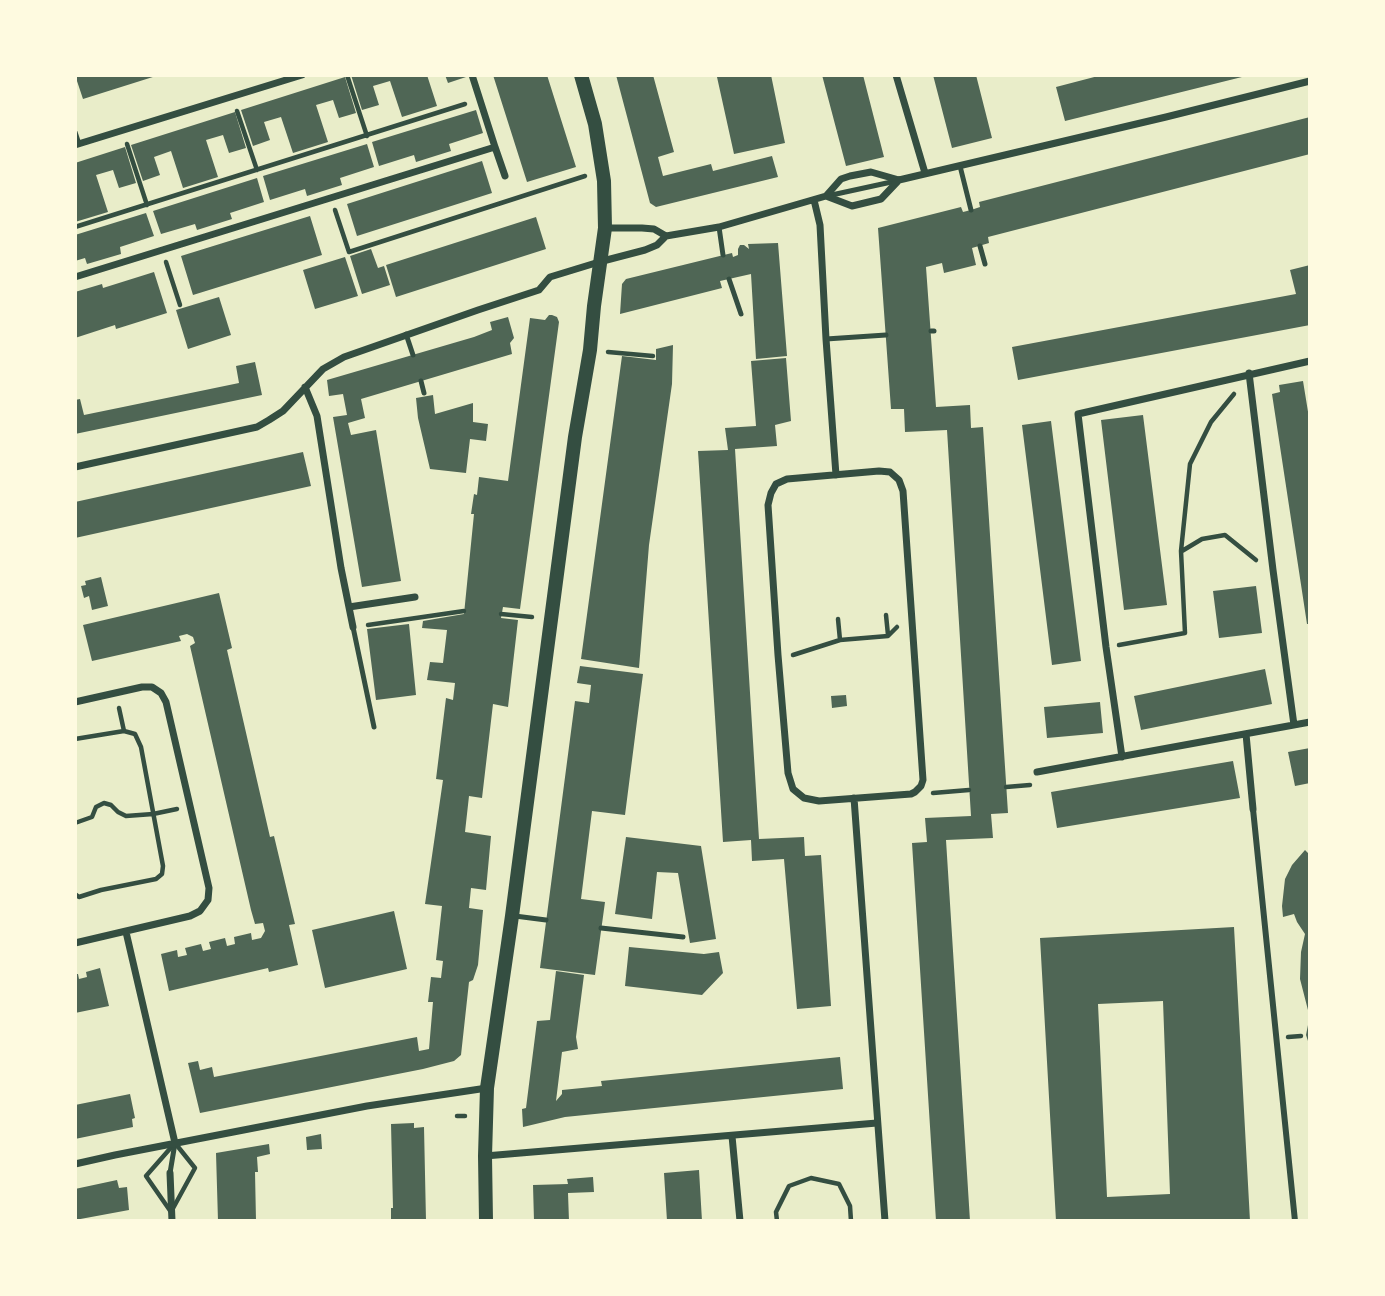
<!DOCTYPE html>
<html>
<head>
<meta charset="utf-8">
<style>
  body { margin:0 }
  #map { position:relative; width:1385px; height:1296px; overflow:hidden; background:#e9edc9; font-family:"Times New Roman",serif }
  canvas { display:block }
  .frame { position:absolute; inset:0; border:77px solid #fefae0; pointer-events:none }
</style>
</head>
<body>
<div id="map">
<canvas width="1385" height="1296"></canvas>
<div class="frame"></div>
</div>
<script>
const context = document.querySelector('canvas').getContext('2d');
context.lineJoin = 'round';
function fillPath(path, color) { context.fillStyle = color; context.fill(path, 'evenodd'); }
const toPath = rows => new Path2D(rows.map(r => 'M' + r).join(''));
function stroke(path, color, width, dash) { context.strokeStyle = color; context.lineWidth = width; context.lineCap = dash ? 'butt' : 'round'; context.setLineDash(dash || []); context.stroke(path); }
const building = toPath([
  [75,75,156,75,156,76,83,99],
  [351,75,427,75,437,106,402,117,390,81,373,86,379,105,362,110],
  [445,75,469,75,469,76,448,83],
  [493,75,547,75,576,167,527,182],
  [616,75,653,75,674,152,658,157,663,176,711,164,713,171,772,156,778,177,656,207,650,203],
  [724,75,771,75,785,143,734,154,717,77],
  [822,75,863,75,884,157,846,166],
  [933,75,976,75,992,138,952,148],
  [1102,75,1246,75,1246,76,1065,121,1056,87],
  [345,77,356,113,339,118,333,100,316,105,328,142,293,153,281,117,264,122,270,140,253,146,241,110],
  [476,110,483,133,449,144,451,151,416,162,414,155,379,166,372,142],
  [235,112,246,148,229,153,223,135,206,140,218,177,183,188,171,151,154,157,160,175,143,181,131,145],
  [1310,117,1310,154,988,237,989,243,972,248,976,265,944,273,942,263,926,267,936,407,970,405,971,428,983,427,1008,813,991,814,993,838,946,840,970,1221,936,1221,912,843,927,842,925,818,971,816,947,430,905,432,904,409,891,409,878,228,961,207,963,212,971,210,980,207,979,202],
  [367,144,374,167,340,178,342,185,307,196,305,189,270,200,263,176],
  [125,147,136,183,119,188,113,170,96,175,108,212,75,222,75,163],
  [482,161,492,193,357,236,347,204],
  [257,178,264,202,230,213,232,219,197,230,195,224,161,234,153,211],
  [146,213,154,236,120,247,121,254,87,264,85,258,75,261,75,235],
  [310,216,322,255,193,295,181,256],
  [536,217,546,249,396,297,386,265],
  [778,243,787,356,756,359,751,274,720,281,722,288,620,314,622,284,626,279,732,253,733,257,738,255,738,249,740,245,744,245,749,249,748,244],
  [371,249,378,268,384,266,390,285,362,294,350,256],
  [345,257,358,296,315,309,303,270],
  [1310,265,1310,325,1018,380,1012,347,1296,294,1290,270],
  [154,272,167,313,116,329,115,325,75,338,75,292,102,284,103,288],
  [219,297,231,335,188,349,176,310],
  [549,315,552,315,557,317,559,322,520,609,503,607,501,618,518,620,508,707,493,704,482,798,469,796,465,832,491,836,486,890,471,888,469,908,483,910,478,965,473,980,469,982,461,1055,454,1061,423,1069,200,1113,188,1063,198,1061,200,1070,212,1067,214,1077,417,1037,419,1051,429,1049,433,1002,428,1002,431,977,441,978,443,961,436,960,442,906,425,904,443,780,436,779,446,698,453,700,455,683,427,680,430,662,443,663,447,630,422,628,423,621,464,614,474,514,471,514,474,494,477,495,479,477,508,481,530,318,545,320],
  [508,317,514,338,510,343,512,354,361,399,365,418,348,423,351,435,376,430,401,581,362,587,333,417,347,415,343,394,329,396,327,380,474,337,492,330,490,322],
  [673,345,672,384,649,545,639,668,581,659,622,356,656,360,656,349],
  [786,358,791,421,775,425,777,446,735,449,759,839,804,837,805,856,821,855,831,1006,797,1009,784,859,752,861,751,840,723,842,698,451,728,450,725,428,756,426,751,361],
  [255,362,262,395,75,434,75,400,80,399,84,415,123,407,239,383,236,366],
  [1303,381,1310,424,1310,624,1307,624,1272,394,1280,392,1279,385],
  [433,395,435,414,473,403,473,422,488,424,486,441,470,439,466,473,430,469,418,418,416,398],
  [1143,415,1167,605,1124,610,1101,420],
  [1051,421,1081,661,1052,665,1022,425],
  [303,452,311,486,75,538,75,502],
  [101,577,108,606,92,610,89,596,84,598,81,586,86,585,85,581],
  [1256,586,1262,633,1219,638,1213,591],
  [219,593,232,648,227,650,270,837,274,836,295,924,289,925,298,965,269,972,268,968,169,991,161,954,177,950,178,957,187,955,185,948,201,944,203,951,211,949,209,942,225,938,227,946,235,944,234,937,251,933,252,940,261,938,265,931,263,923,255,924,251,910,190,646,195,643,193,637,187,634,179,636,181,641,92,661,83,625],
  [409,624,416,695,376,700,367,629],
  [580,666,643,674,625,815,592,811,581,899,605,902,595,975,540,968,575,701,589,703,591,685,577,683],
  [1265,669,1272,704,1141,730,1134,696],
  [846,695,847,706,832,708,831,696],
  [1100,702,1103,733,1047,738,1044,707],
  [1310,748,1310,783,1295,786,1288,752],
  [1233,761,1240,798,1057,828,1051,792],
  [626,837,701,846,716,939,690,943,678,873,657,872,652,919,615,914],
  [1305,850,1310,855,1309,1014,1300,979,1301,952,1305,934,1297,922,1294,914,1283,917,1282,906,1285,879,1292,865],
  [394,911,407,969,325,988,312,930],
  [1234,927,1250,1221,1056,1221,1040,938],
  [1163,1001,1170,1194,1107,1197,1098,1004],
  [629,947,704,954,719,952,723,973,702,995,625,986],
  [100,968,109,1006,75,1013,75,974,78,974,79,979,87,977,86,972],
  [556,971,584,975,576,1037,578,1049,562,1052,556,1101,562,1094,562,1090,602,1086,601,1081,840,1057,843,1089,565,1117,523,1127,522,1109,526,1108,537,1021,550,1020],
  [1309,1020,1310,1020,1310,1047,1306,1035],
  [130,1094,135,1118,132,1119,133,1127,75,1139,75,1105],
  [414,1123,414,1128,424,1127,426,1221,391,1221,391,1208,393,1208,391,1124],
  [321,1134,322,1149,307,1150,306,1137],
  [269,1144,270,1154,257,1157,258,1172,255,1172,256,1221,218,1221,216,1153],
  [699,1170,702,1221,667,1221,664,1173],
  [593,1177,594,1192,568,1193,569,1221,534,1221,533,1185,568,1184,567,1179],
  [117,1180,119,1188,127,1187,129,1210,75,1220,75,1189]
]);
const path = toPath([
  [347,75,367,136],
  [237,111,257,170],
  [127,144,147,205],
  [335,210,349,252,585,176],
  [75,227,465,104],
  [166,262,180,305],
  [608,352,653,356],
  [1182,551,1202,539,1225,535,1256,560],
  [501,614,532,617],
  [886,615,888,635],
  [838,619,840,640],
  [368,625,464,611],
  [1119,645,1185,633,1181,551,1190,464,1211,422,1234,394],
  [793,655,840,640,888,636,897,627],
  [119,708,124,731],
  [75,739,124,731,135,734,141,747,163,866,162,874,156,879,101,890,79,897,75,894],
  [1006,787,1030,785],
  [933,793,969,790],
  [75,823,92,817,96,807,104,803,111,805,118,812,126,816,153,814,177,809],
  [1288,1037,1301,1036],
  [457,1116,465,1116],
  [175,1143,195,1168,171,1212,146,1176,175,1143],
  [777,1221,776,1212,789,1186,811,1178,839,1184,850,1206,851,1221]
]);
const service = toPath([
  [75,132,79,144],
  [960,166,971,210],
  [827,196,896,181],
  [719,227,723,255],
  [980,246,985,264],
  [729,279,741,314],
  [931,331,934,331],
  [406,334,413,355],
  [826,339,886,335],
  [421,381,424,393],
  [353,627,374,727],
  [515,916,546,920],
  [601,928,683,937],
  [170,1173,175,1143]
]);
const pedestrian = toPath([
  [1253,809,1295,1221]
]);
const minor = toPath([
  [896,75,925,173],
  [75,145,302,75],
  [495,147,505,176],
  [826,196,852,206,881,199,899,180],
  [814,200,820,225,826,339,836,475],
  [605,228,642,228,654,229,666,236],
  [75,277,495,147,472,75],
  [1249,373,1273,570,1294,725],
  [305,387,317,416,341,568,353,627],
  [75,467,257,427,269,420,283,411,323,369,344,357,478,310,539,290,550,277,599,262,645,250,657,245,666,236,719,227,826,196,841,179,850,176,871,172,899,180,1166,117,1310,81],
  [879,471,890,472,899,480,903,491,923,780,921,786,915,792,911,794,819,801,804,798,793,789,788,773,778,655,768,505,771,493,776,484,787,479,879,471],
  [349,607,415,597],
  [75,702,142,687,152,687,161,693,166,702,209,888,208,900,200,911,190,916,75,943],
  [1246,734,1253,809],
  [1122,757,1106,647,1078,414,1310,361],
  [1037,772,1310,722],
  [854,798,885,1221],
  [126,932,175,1143],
  [732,1136,740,1221],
  [485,1156,877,1123],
  [75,1164,115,1155,367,1106,487,1088],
  [170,1173,172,1221]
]);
const secondary = toPath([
  [486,1221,485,1156,487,1088,512,916,575,437,590,350,594,306,605,228,604,181,595,124,581,75]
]);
fillPath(building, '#4f6655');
stroke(path, '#344e41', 4.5);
stroke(service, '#344e41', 5);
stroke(pedestrian, '#344e41', 6);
stroke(minor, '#344e41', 7);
stroke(secondary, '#344e41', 14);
</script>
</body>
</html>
